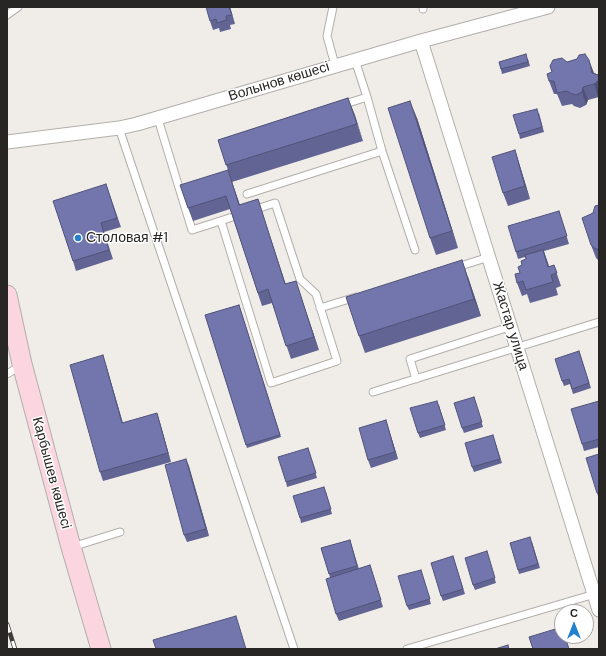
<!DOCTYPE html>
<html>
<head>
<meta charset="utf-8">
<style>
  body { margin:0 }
  #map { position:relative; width:606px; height:656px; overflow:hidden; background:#f0ede8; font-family:"DM Sans",sans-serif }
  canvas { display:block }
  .frame { position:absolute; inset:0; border:8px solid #272624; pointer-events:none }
  .north { position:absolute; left:554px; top:604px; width:40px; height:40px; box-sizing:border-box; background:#fff; border:1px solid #a9a8a7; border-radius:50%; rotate:0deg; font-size:11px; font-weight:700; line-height:16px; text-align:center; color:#272624 }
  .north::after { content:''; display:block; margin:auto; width:14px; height:18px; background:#2280cc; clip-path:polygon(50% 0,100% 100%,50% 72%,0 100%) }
</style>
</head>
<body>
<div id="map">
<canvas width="606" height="656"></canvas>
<div class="frame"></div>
<div class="north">С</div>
</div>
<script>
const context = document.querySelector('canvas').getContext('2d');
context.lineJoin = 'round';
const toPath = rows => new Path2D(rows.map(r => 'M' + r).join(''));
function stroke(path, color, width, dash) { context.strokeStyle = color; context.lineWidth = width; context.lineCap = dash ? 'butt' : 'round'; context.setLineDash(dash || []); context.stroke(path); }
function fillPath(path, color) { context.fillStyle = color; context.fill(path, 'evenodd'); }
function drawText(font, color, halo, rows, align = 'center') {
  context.font = font + ' "DM Sans",sans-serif'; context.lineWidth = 3; context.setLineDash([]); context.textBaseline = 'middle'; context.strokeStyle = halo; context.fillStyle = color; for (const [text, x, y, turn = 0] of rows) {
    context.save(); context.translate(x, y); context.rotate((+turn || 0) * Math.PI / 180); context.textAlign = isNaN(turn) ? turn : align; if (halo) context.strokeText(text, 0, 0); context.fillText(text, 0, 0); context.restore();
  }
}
const service = toPath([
  [333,7,327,36,335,65],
  [423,9,423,7],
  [7,15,18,7],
  [355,60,367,97,382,151,415,250],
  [342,105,367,97],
  [158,119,192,230,242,214],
  [119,128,294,649],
  [247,194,382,151],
  [221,221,271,383,337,361,316,294,300,279,275,203,253,210],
  [454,268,489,257],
  [320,308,356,297],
  [7,374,22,365],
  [416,379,410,359,509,327],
  [373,392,599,322],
  [72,547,120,532],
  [407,649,595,594]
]);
const minor = toPath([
  [421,41,599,610],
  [7,142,119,128,137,124,421,41,548,7]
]);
const secondary = toPath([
  [7,295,22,364,71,547,101,649]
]);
const rail = toPath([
  [7,624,15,649]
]);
const wall = toPath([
  [230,7,235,24,230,25,231,29,220,32,219,28,213,30,210,21],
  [528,59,530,66,502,74,499,62],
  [577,59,594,73,598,75,599,78,599,97,588,100,586,105,580,108,574,106,572,104,562,106,557,94,554,94,549,81,567,62],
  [348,98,363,141,232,182,240,205,258,199,285,284,296,281,300,294,319,350,291,359,272,303,262,306,230,209,193,221,188,208,228,170,218,140],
  [539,113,544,132,520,139,519,134],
  [417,118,458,248,436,255,430,238],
  [515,150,519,163,530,199,508,206,503,193],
  [106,184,121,227,104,232,113,259,76,271,73,261],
  [599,205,599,261,596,258,591,245,593,213],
  [559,211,569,244,544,251,549,267,554,265,561,286,556,288,558,295,530,303,527,294,522,296,517,283,522,265,526,259,525,257,518,259,516,252],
  [468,277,481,316,365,353,359,336],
  [239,305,281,437,247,448,205,315],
  [579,351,591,388,573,394,570,384,564,386,562,381],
  [106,365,123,423,160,423,171,462,103,481,100,472],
  [474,397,483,427,464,433,462,428],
  [599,401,599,447,584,451,582,444],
  [439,405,446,430,420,438,418,433],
  [386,420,398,459,371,468,368,460],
  [493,435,502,463,474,472,472,467],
  [308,448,317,478,287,487,286,482],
  [599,454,599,499,597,493],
  [186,459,209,536,187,542,184,535],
  [326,492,332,514,301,523,300,518],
  [350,540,359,569,370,565,383,607,339,621,336,614,330,577,321,548],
  [532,542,540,568,519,574,518,570],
  [453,556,465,594,443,601,441,596],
  [488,556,496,583,475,590,473,585],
  [421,570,431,604,409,610,407,606]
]);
const shadedWall = toPath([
  [229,7,230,7,235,24,232,15],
  [589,60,594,73,598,75,599,78,599,97,598,97,594,84],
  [583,87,588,100,586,105,582,92],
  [348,98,355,115,363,141,357,124],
  [410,101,417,118,458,248,452,231],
  [515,150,519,163,530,199,525,186],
  [228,170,244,218,239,205],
  [258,199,262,212,290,297,285,284],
  [543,250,548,263,551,275,558,295,548,267],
  [462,260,468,277,481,316,474,299],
  [296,281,300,294,319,350,314,337],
  [103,355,106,365,125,432,122,423],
  [157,413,160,423,171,462,168,453],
  [386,420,388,427,398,459,395,452],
  [186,459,189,466,209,536,206,529]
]);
const building = toPath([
  [206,7,229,7,232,15,226,16,227,20,217,23,216,19,210,21,206,7],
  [526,54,528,62,501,69,499,62,526,54],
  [585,54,589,60,592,73,598,75,599,80,594,84,583,87,582,92,576,95,570,93,567,91,557,93,554,81,549,81,547,74,552,72,550,66,553,60,562,58,567,62,577,59,579,55,585,54],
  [348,98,357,124,226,165,218,140,348,98],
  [410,101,452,231,430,238,388,108,410,101],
  [537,109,542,127,519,134,513,115,537,109],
  [515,150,525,186,503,193,492,157,515,150],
  [228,170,239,205,258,199,285,284,296,281,314,337,286,346,268,289,258,293,226,196,188,208,180,185,228,170],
  [106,184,117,218,101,223,109,250,73,261,53,201,106,184],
  [599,205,599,249,596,249,591,245,582,218,593,213,595,206,599,205],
  [559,211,567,236,516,252,508,226,559,211],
  [543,250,548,267,554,265,557,273,551,275,553,282,526,290,523,281,517,283,515,274,520,273,518,267,522,265,521,261,526,259,525,255,543,250],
  [462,260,474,299,359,336,346,297,462,260],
  [239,305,280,435,246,445,205,315,239,305],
  [579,351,589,383,572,389,569,379,562,381,555,359,579,351],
  [103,355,122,423,157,413,168,453,100,472,70,365,103,355],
  [474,397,482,422,462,428,454,403,474,397],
  [437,401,445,425,418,433,410,408,437,401],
  [599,401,599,439,582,444,571,409,599,401],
  [386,420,395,452,368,460,359,428,386,420],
  [493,435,500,459,472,467,465,443,493,435],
  [308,448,316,473,286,482,278,457,308,448],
  [599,454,599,492,597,493,586,458,599,454],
  [186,459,206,529,184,535,165,465,186,459],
  [324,487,331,509,300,518,293,496,324,487],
  [530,537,538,564,518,570,510,543,530,537],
  [350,540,357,566,329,574,321,548,350,540],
  [487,551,495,578,473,585,465,558,487,551],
  [453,556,463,589,441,596,431,563,453,556],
  [370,565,381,600,336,614,326,579,370,565],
  [421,570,430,599,407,606,398,576,421,570],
  [236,616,246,649,156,649,153,640,236,616],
  [562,627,562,636,565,636,569,649,533,649,529,637,562,627],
  [508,645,509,649,495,649,508,645]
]);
const markers = [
  [78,238,4,"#2280cc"]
];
const streetNames = [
  ["Волынов көшесі",279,82,-17],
  ["Жастар улица",510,326,73],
  ["Карбышев көшесі",51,473,75]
];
const poiNames = [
  ["Столовая #1",86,238]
];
stroke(service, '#b2afab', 9);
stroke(minor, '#b2afab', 15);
stroke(secondary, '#b2afab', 21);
stroke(service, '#fff', 7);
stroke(minor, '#fff', 13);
stroke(secondary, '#fbd6e1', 19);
stroke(rail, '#3e3d3b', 4.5);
stroke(rail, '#fff', 3, [9]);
fillPath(wall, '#626594');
fillPath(shadedWall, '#505378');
fillPath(building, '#7276ac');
stroke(building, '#505378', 1);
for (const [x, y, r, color] of markers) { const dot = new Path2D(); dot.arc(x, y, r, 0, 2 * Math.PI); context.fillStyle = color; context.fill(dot); stroke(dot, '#fff', 1.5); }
drawText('14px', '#272624', '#fff', streetNames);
drawText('14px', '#272624', '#fff', poiNames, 'left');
</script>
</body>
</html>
